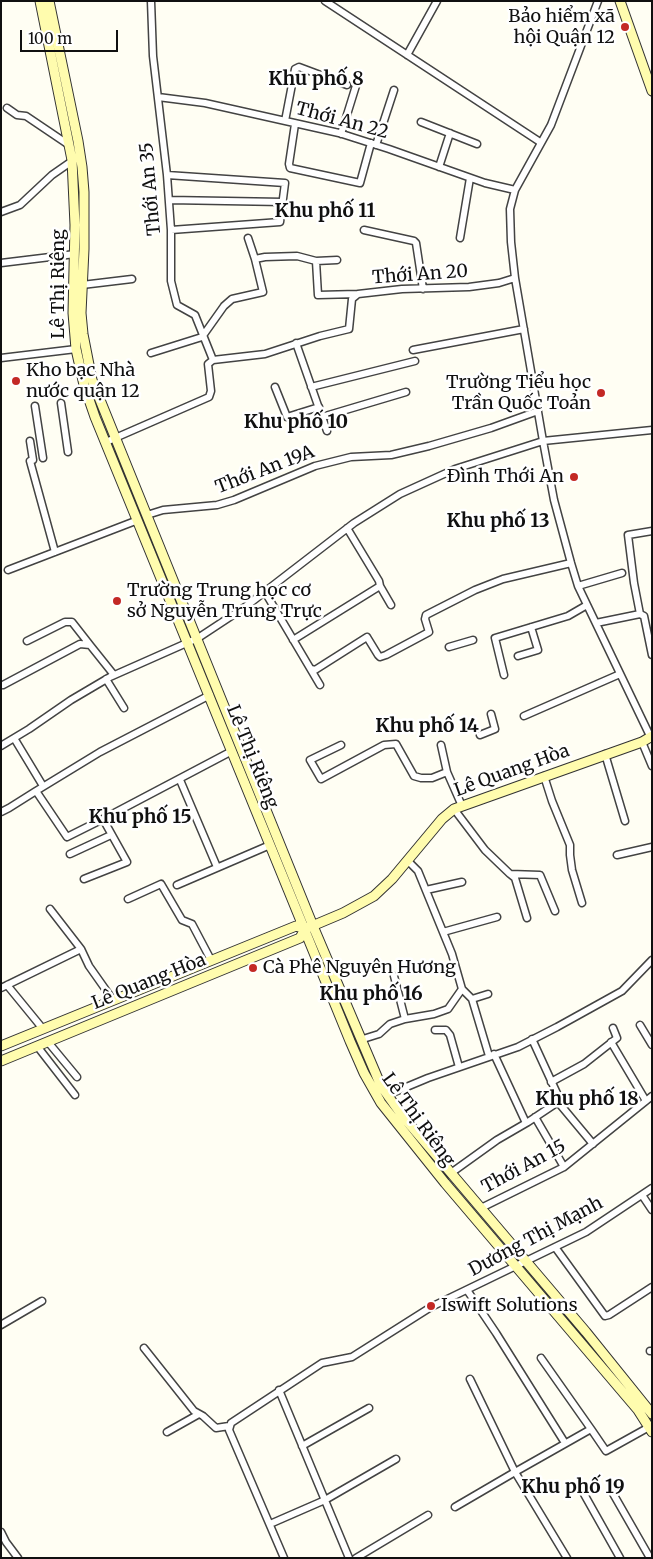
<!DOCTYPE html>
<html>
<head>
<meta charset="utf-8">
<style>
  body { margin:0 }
  #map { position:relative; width:653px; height:1559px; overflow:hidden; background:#fffef3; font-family:Merriweather,serif }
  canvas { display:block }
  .frame { position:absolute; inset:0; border:2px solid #101010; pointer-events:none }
  .scale { position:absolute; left:20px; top:30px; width:98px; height:22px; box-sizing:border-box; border:2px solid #101010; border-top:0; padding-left:6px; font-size:15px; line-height:18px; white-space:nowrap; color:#101010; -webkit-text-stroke:4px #fff; paint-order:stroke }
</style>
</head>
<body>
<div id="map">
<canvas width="653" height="1559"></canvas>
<div class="frame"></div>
<div class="scale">100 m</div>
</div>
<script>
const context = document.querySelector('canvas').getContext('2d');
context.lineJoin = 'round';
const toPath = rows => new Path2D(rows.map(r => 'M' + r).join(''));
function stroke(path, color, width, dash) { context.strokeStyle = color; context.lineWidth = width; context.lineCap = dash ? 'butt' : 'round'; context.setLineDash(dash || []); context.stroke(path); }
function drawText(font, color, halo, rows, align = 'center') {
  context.font = font + ' Merriweather,serif'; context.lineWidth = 5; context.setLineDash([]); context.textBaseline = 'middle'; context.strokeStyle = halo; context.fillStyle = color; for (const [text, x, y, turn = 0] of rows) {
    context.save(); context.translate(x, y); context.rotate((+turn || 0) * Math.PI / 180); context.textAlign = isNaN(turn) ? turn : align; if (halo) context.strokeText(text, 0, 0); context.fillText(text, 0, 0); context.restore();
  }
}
const street = toPath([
  [151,1,153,56,167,175,171,230,171,281,177,305,195,315,213,360],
  [325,1,540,142],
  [598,1,551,125,515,190,510,209,511,242,515,278,543,441,554,500,571,563,578,586,650,736],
  [407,55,437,1],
  [158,97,205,103,339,133,389,149,485,183,515,190],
  [7,108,17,115,26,116,69,145],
  [285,121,295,69,299,67,347,85],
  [421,122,477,144],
  [295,124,289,164,290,168,360,183,371,143],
  [341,134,359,76],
  [376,145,394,90],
  [439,167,450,133],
  [167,175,285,183,280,222,171,230],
  [169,200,283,202],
  [1,212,20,205,52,175,75,159],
  [364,230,414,241,416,243,423,289],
  [248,238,255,259],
  [460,238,470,178],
  [316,261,337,260],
  [1,263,75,254],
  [82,285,132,279],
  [296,343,322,417,406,392],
  [413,350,524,329],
  [151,353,202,337,224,306,232,299,263,292,255,259,265,257,297,256,316,261,318,295,358,294],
  [1,358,76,349],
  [275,387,287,417,319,407],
  [311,387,415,361],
  [61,403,68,452],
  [35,406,43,458],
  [322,417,327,431],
  [30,441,33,460],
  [106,442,209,397,211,391,208,364,213,360,265,354,320,336,349,329,352,299,358,294,402,289,469,287,499,283,515,278],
  [30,461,55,552],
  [147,515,163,510,217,505,234,500,315,466,351,457,391,455,429,446,491,428,538,411],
  [347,528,379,581,380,586,391,605],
  [8,570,138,520],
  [578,586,622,573],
  [265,592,320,685],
  [640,614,644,616,652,655],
  [596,623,640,614,634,583,628,535,652,531],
  [293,640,380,586],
  [27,641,65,622,72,622,90,645],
  [449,647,473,640],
  [518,656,538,650,531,627],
  [312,669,315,670,367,637,378,655,380,657,386,655,429,632,425,619,426,615,475,590,503,579,571,563],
  [504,675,495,638,568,616,587,605],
  [106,679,124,708],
  [3,685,80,644,90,645,114,675],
  [524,716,620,674],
  [480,735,495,729,491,714],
  [14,738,43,786],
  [642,742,652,766],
  [341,745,310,760,321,779,384,745,396,744,414,776,421,778,432,778,447,772,462,806],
  [441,745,447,772],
  [1,746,29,729,71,700,110,677,198,638,245,607,354,523,400,494,455,469,543,441,652,430],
  [605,754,625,821],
  [544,776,552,801,570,845,570,855,572,870,582,903],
  [180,780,217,867],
  [454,809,485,850,510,874,540,875,555,911],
  [1,812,9,808,36,791],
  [103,819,67,837,36,791,100,752,210,695],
  [70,854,111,835],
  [617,855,652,847],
  [407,860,418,871,452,954,462,989,472,999,489,1056],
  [510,874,515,878,527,918],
  [84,879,127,862,103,819,232,751],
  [177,885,270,845],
  [426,890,462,882],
  [128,899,161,884,182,920,192,924,211,960],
  [50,909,81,949,89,966,113,1000],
  [443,932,497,917],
  [394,976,405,1019],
  [7,985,43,1029],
  [1,988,81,949],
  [472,999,488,994],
  [640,1025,652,1045],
  [435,1030,446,1030,450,1035,459,1067],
  [363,1039,379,1034,390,1024,405,1019,434,1014,448,1009,462,989],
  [532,1039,560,1100,558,1102],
  [48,1042,77,1077],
  [611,1042,646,1101],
  [37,1046,75,1095],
  [494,1054,526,1123],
  [551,1082,584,1064,617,1038,613,1028],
  [389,1097,392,1093,428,1078,518,1047,557,1027,622,991,652,960],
  [558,1102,593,1144],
  [535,1117,564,1167],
  [451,1173,497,1140,528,1122,558,1102],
  [642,1195,652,1210],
  [481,1208,564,1167,652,1096],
  [555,1247,605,1316,609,1315,652,1287],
  [467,1290,496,1333,565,1443],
  [1,1325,42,1301],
  [144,1348,194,1411,203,1416,216,1428,229,1426],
  [650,1351,652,1351],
  [470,1379,515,1472,591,1429,541,1358],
  [279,1390,349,1558],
  [591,1429,606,1451,651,1426],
  [167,1432,199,1414],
  [302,1446,369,1408],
  [611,1490,650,1558],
  [584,1494,620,1558],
  [455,1507,515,1472,567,1558],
  [270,1524,325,1500,396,1459],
  [1,1532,6,1542,18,1558],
  [284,1558,229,1430,231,1423,322,1363,352,1357,431,1307,586,1232,652,1188],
  [356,1558,428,1515]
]);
const secondary = toPath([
  [40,1,72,160,75,225,73,313,76,349,84,385,95,417,350,1041,364,1073,381,1103,445,1183,638,1410,652,1432],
  [49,1,78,141,82,167,84,192,84,249,81,313,83,334,92,380,313,926,381,1086,401,1114,586,1332,652,1414],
  [620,1,652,91],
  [1,1046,296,926,305,929,343,913,374,896,392,879,442,819,454,809,642,742,652,736],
  [1,1061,300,938,305,929]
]);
const markers = [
  [625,27,5,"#c32925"],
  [16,381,5,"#c32925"],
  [601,393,5,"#c32925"],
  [574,477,5,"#c32925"],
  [117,601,5,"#c32925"],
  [253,968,5,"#c32925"],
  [431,1306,5,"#c32925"]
];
const poiNames = [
  ["Bảo hiểm xã",615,17,"right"],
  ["hội Quận 12",615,38,"right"],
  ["Kho bạc Nhà",26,371],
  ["nước quận 12",26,392],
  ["Trường Tiểu học",591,383,"right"],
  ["Trần Quốc Toản",591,404,"right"],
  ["Đình Thới An",564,477,"right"],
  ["Trường Trung học cơ",127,591],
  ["sở Nguyễn Trung Trực",127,612],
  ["Cà Phê Nguyên Hương",263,968],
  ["Iswift Solutions",441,1306]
];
const streetNames = [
  ["Thới An 22",342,121,15],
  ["Thới An 35",151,189,-95],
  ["Thới An 20",420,275,-4],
  ["Lê Thị Riêng",59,284,-90],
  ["Thới An 19A",265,470,-21],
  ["Lê Thị Riêng",252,757,68],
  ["Lê Quang Hòa",512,771,-20],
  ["Lê Quang Hòa",149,982,-22],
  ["Lê Thị Riêng",418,1120,54],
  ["Thới An 15",524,1167,-28],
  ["Dương Thị Mạnh",536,1237,-28]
];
const neighbourhoodNames = [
  ["Khu phố 8",316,80],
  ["Khu phố 11",325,212],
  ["Khu phố 10",296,423],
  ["Khu phố 13",498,522],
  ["Khu phố 14",427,727],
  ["Khu phố 15",140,818],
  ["Khu phố 16",371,995],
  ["Khu phố 18",587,1100],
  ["Khu phố 19",573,1488]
];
stroke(street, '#434343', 9);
stroke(secondary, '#323232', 11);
stroke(street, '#fff', 6);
stroke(secondary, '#fffcae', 9);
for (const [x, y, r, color] of markers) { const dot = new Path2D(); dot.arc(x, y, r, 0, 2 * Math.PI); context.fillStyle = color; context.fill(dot); stroke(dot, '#fff', 2); }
drawText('18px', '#101010', '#fff', poiNames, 'left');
drawText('18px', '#101010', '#fff', streetNames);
drawText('bold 19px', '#101010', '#fff', neighbourhoodNames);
</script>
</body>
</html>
